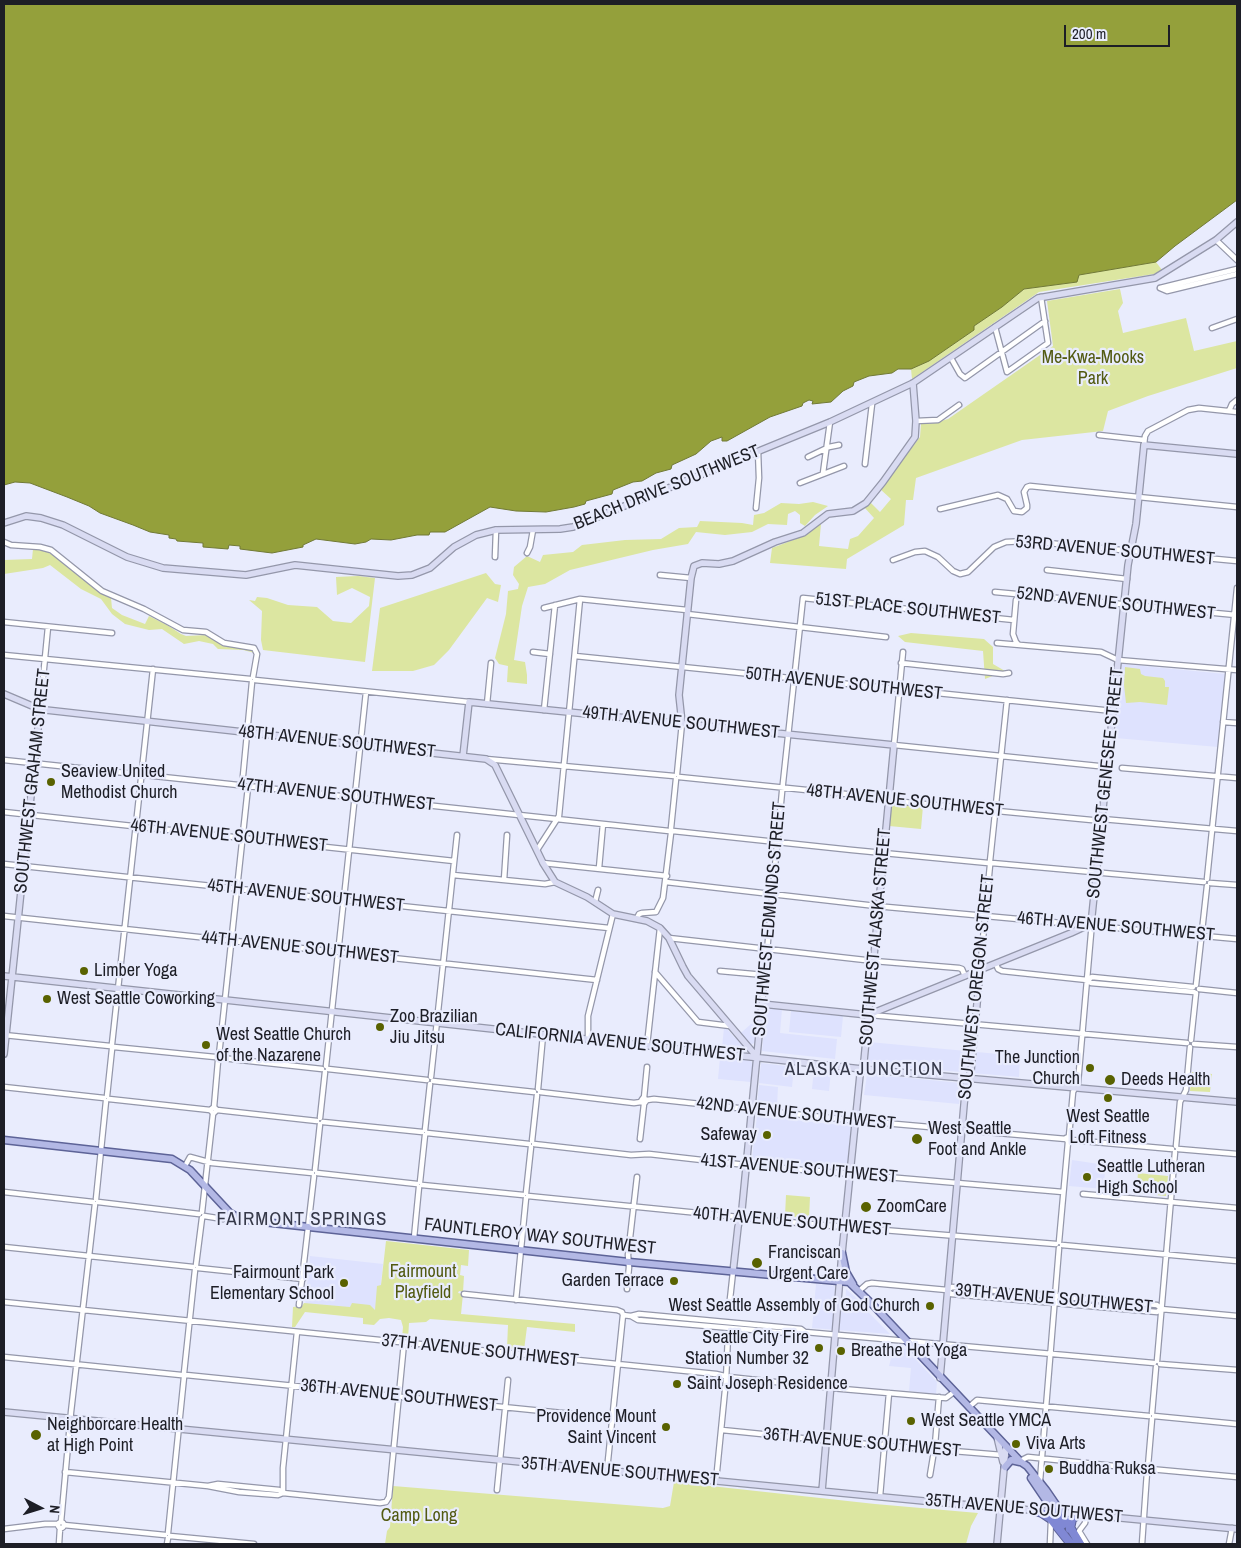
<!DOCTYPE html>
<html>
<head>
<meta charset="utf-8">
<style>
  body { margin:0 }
  #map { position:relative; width:1241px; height:1548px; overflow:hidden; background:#e9ecfd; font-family:"Archivo Narrow",sans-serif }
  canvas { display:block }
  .frame { position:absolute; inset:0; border:5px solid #1d1e26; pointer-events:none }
  .north { position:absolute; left:15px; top:1483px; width:50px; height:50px; -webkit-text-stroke:4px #e9ecfd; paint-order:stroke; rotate:95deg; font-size:14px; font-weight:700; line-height:20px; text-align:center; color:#1d1e26 }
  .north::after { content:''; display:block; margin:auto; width:18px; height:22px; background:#1d1e26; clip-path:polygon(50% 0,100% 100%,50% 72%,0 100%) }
  .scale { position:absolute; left:1064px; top:25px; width:106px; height:22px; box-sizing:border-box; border:2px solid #1d1e26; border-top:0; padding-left:6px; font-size:15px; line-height:18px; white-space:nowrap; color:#1d1e26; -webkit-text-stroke:4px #e9ecfd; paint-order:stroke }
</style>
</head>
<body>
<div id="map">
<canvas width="1241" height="1548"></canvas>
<div class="frame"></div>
<div class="north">N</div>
<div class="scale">200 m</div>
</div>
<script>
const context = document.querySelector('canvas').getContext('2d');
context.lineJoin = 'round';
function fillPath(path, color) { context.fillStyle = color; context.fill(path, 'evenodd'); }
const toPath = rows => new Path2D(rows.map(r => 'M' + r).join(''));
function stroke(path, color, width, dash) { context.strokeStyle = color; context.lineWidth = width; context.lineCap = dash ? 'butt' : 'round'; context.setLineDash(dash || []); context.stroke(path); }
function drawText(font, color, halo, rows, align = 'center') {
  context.font = font + ' "Archivo Narrow",sans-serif'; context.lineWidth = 4.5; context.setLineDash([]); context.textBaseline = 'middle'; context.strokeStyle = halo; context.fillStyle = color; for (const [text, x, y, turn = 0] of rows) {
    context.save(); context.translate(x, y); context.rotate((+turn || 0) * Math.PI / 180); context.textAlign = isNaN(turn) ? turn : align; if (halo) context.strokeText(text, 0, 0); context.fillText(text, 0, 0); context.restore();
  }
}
const built = toPath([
  [1122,664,1225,674,1218,747,1115,738],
  [766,1008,782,1009,780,1033,837,1039,835,1059,762,1051],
  [791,1011,843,1016,841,1037,789,1032],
  [758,1018,756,1042,742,1050,722,1048,724,1028,727,1029,735,1038],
  [869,1042,1020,1056,1019,1077,868,1064],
  [720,1057,750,1059,753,1065,751,1082,718,1079],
  [761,1063,794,1067,792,1087,759,1083],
  [814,1069,831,1071,829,1091,812,1089],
  [867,1074,961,1083,959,1104,864,1095],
  [759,1085,778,1087,777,1106,757,1104],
  [757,1116,851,1126,847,1168,752,1158],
  [1072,1160,1099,1164,1099,1168,1105,1168,1104,1189,1069,1186],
  [310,1256,383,1264,378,1314,305,1306],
  [816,1284,835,1286,834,1307,845,1308,846,1289,861,1302,867,1311,890,1334,812,1328],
  [894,1347,906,1349,937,1382,936,1394,909,1391,911,1368,889,1366]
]);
const green = toPath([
  [1156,262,1162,270,1154,274,1039,292,912,379,911,369,929,361,974,330,974,326,1002,307,1024,289,1077,282,1079,275],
  [1120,289,1123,303,1118,311,1123,333,1186,318,1194,351,1237,341,1237,368,1148,396,1108,411,1103,431,1022,440,916,478,913,500,906,500,904,525,847,559,846,569,770,563,772,548,801,537,821,524,819,546,848,549,850,539,858,536,874,518,864,507,870,502,880,512,891,499,880,489,920,437,921,424,934,423,948,419,1053,346,1047,301],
  [813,502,828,506,815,515,805,526,800,523,800,515,795,511,788,514,787,525,768,524,752,532,725,535,696,532,688,544,653,550,570,570,545,584,528,587,522,606,514,660,525,662,527,675,527,684,507,682,508,666,499,664,495,658,506,614,508,591,518,589,519,584,513,575,514,567,527,556,540,562,543,555,573,552,582,545,625,540,661,539,679,528,697,527,700,521,742,523,753,525,754,515,764,513,781,503,799,504],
  [33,549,45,551,55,556,101,593,111,598,112,608,122,615,145,624,149,616,167,625,181,634,186,636,207,635,223,646,250,649,255,653,243,650,218,649,213,644,199,641,184,644,162,629,149,630,125,624,112,614,101,599,81,589,50,565,43,568,4,574,4,560,32,559],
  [486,573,495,584,501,585,498,602,487,598,449,650,434,665,413,671,372,671,380,608],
  [358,576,375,578,365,662,263,650,261,640,262,611,249,600,255,601,257,597,267,598,288,605,317,607,333,621,351,623,369,606,370,597,352,588,337,595,336,577],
  [911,633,984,639,993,647,993,664,1005,671,985,679,983,651,905,642,898,636],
  [1125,667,1140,669,1141,674,1145,676,1163,678,1165,681,1165,687,1169,687,1167,705,1140,702,1126,703,1124,685],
  [891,803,923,806,921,829,889,826],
  [1192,1072,1212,1074,1210,1092,1190,1091],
  [1138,1173,1168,1176,1166,1196,1136,1193],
  [786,1195,810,1197,809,1218,785,1216],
  [386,1241,469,1250,468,1266,461,1265,460,1275,464,1276,463,1292,459,1291,458,1293,463,1294,461,1314,575,1324,575,1332,527,1327,524,1350,507,1348,508,1325,430,1319,426,1322,409,1323,408,1339,402,1338,403,1327,401,1320,389,1318,380,1319,374,1325,363,1324,363,1318,305,1312,295,1327,292,1327,293,1307,302,1306,304,1303,350,1307,352,1303,370,1305,375,1310,377,1286,381,1285],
  [674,1482,875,1504,978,1513,971,1526,966,1544,385,1544,387,1531,390,1527,393,1486,663,1508,670,1506]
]);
const water = toPath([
  [4,4,1237,4,1237,200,1175,246,1156,262,1079,275,1077,282,1024,289,1002,307,974,326,974,330,929,361,911,369,898,369,892,373,869,376,854,382,853,386,843,391,831,402,812,404,813,401,809,400,803,403,802,406,770,417,727,441,722,441,722,437,711,441,696,454,672,465,671,469,656,473,642,481,633,482,613,490,612,494,586,501,585,504,574,507,546,512,516,511,490,507,445,532,430,532,429,535,417,535,391,540,371,539,366,542,355,544,316,539,303,545,303,547,272,553,240,549,240,546,229,545,228,549,203,547,203,543,177,541,176,539,169,538,169,535,150,532,133,525,100,513,89,506,67,497,30,483,15,482,4,485,4,4]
]);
const street = toPath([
  [1216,240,1237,260],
  [1160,288,1167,291,1237,274],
  [1160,288,1237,269],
  [995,327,1007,372,1048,343,1041,297],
  [1212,328,1237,319],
  [951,358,960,374,965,378,1045,321],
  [1229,411,1232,404,1237,400],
  [916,421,938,420,959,405],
  [1099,435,1144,440],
  [1144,445,1145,436,1148,431,1188,410,1199,408,1237,412],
  [808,457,829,447,839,445],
  [865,464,872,404],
  [823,473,830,422],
  [800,483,844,466],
  [756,508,759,478,758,451],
  [940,509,998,495,1007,499,1014,511,1022,512,1027,508,1027,505,1024,492,1027,487,1030,486,1237,507],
  [4,542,11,545,40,547,51,550,102,591,144,609,183,630,206,632,224,643,254,648,257,654,253,677],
  [527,553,530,547,533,530],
  [495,557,496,530],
  [893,560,915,552,925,551,938,557,953,571,960,574,968,572,994,547,1006,542,1027,541,1237,561],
  [1047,570,1127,579],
  [660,575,691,578],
  [995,592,1236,615],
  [544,608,580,599,687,610],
  [687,614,886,637],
  [4,622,112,633],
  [997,643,1101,652,1118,660,1237,670],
  [1018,644,1016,642,1013,634,1016,600,1021,594],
  [533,652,550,654],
  [903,652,894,745,1108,767],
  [4,655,250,679],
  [575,656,1113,711],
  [901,663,1003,674,1009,673],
  [255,680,469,702],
  [487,704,491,663],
  [40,709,48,627],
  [544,710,555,605],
  [1223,722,1237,723],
  [486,759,674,776],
  [4,760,669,831],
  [1122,768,1237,778],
  [677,774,682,723],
  [679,777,885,798,893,801,1102,821],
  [242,786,252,682],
  [4,812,454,861],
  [1102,819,1237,831],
  [671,828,676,779],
  [673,831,852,850,988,863],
  [537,850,559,816,580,599],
  [990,861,1007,700],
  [543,863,667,876],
  [992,863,1204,882],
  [4,864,609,928],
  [599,868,603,824],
  [453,875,545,884,555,882],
  [1207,879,1237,588],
  [504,880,507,835],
  [666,882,876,906,1237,939],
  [1210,883,1237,885],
  [595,902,598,890],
  [4,916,597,980],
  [637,918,639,914,642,913,656,912,663,898,671,833],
  [669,938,874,961,959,968,962,969,965,976],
  [996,964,998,969,1002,971,1087,980,1091,983,1194,992],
  [980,970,990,865],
  [720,971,764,975],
  [655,972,698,1022,730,1026],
  [1087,980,1092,977,1193,987],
  [1196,985,1207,886],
  [1199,989,1237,993],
  [762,1004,782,792,803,598,1014,620],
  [870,1015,1187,1043],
  [4,1035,110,1046],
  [588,1039,588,1016,613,914],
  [1191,1040,1196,993],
  [112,1044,153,669],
  [1194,1044,1237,1047],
  [647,1045,660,928],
  [114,1047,215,1057],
  [219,1055,248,787],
  [222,1058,322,1069],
  [326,1066,366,692],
  [328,1069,427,1080],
  [431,1077,457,835],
  [433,1081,534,1092],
  [4,1087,104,1098],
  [538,1089,543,1035],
  [540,1092,634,1103,641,1102],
  [107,1096,112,1049],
  [644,1098,647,1067],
  [109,1099,210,1110],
  [647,1100,654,1099,850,1120,1066,1139],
  [214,1107,218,1061],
  [217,1110,317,1121],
  [320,1118,325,1072],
  [323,1122,422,1132],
  [425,1130,430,1084],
  [427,1133,529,1144],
  [1069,1136,1073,1092,1078,1083,1092,922],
  [640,1139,644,1104,647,1100,643,1098,641,1101,644,1104],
  [1072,1140,1172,1149],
  [532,1141,537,1095],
  [534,1144,631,1155,649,1154,746,1165,1063,1192],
  [1176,1146,1180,1102,1186,1090,1190,1047],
  [1178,1149,1237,1154],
  [185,1166,190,1157,212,1163,312,1173],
  [315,1170,320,1124],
  [317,1173,417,1184],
  [420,1182,425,1135],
  [422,1185,523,1195],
  [4,1192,93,1202],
  [526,1193,531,1147],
  [1083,1194,1237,1208],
  [528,1196,809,1224,1056,1244],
  [96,1199,106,1101],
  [98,1202,199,1214],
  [202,1212,213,1114,217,1110,214,1107,210,1110,213,1113],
  [204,1216,223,1219,231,1214],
  [414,1238,419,1187],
  [1059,1242,1068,1142,1066,1138,1070,1136,1072,1140,1068,1142],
  [1062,1245,1237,1261],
  [4,1247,193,1267],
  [196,1265,202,1218],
  [198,1268,303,1279],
  [627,1289,629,1267,628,1255,637,1177],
  [947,1290,952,1287,1157,1305,1161,1309],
  [859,1291,867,1284,872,1283,947,1290,951,1294,1157,1312,1161,1309,1237,1316],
  [464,1294,617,1310,622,1312,623,1315,631,1316,638,1320,800,1334,805,1332,1154,1363],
  [730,1299,733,1272],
  [516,1300,526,1198],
  [4,1302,716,1374,729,1377,831,1388,946,1398,954,1392],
  [299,1305,314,1176],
  [631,1316,639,1314,801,1329,805,1332],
  [4,1357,181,1375],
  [1157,1361,1175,1152],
  [1160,1364,1237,1370],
  [184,1373,195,1270],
  [186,1375,612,1418],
  [969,1407,977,1400,1149,1416],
  [1152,1413,1156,1367],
  [1154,1416,1237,1424],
  [722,1430,831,1441,1002,1455],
  [1020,1461,1028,1457,1144,1469],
  [1148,1466,1152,1419],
  [1150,1469,1237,1477],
  [607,1470,623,1315],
  [65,1472,208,1486,239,1492,278,1495,283,1493,380,1503,386,1502,389,1497,404,1343],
  [930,1475,935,1445,939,1397],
  [716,1481,726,1380,728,1335],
  [1040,1481,1059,1248],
  [208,1486,218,1484,279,1490,283,1493],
  [497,1490,508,1380],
  [283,1493,283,1468,297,1332],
  [880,1496,889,1393],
  '58 1525a3 3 0 1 1 6 0a3 3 0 1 1-6 0Z',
  [61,1522,71,1412,95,1204],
  [64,1525,165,1535],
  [4,1529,45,1524,58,1524],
  [168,1533,184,1377],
  [170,1536,254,1544],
  [59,1544,60,1528],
  [167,1544,168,1538],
  [1050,1544,1051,1520],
  [1087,1544,1079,1531,1085,1523,1087,1514],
  [1142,1544,1147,1472,1150,1469,1147,1466,1144,1468,1147,1472],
  [1229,1544,1232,1528]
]);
const secondary = toPath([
  [4,523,26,516,41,518,63,525,127,557,163,568,246,575,295,565,398,576,412,575,430,568,454,547,476,535,496,530,560,529,573,527,830,422,913,383,1038,298,1155,278,1216,240,1237,222],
  [4,694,37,708,46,710,486,759,495,765,543,863,555,882,587,897,613,914,647,921,660,928,669,938,683,967,688,976,757,1057],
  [682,723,679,695,691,578,694,566,702,563,719,564,733,561,775,542,803,533,828,514,853,511,866,503,883,482,915,437,916,421,913,383],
  [463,756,469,702,894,745,864,1061,860,1075,842,1253,822,1491],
  [4,976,862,1069,1237,1102],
  [4,1054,40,709],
  [733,1272,738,1227,742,1209,762,1004,868,1015,1071,933,1084,927,1090,922,1092,915,1128,565,1136,524,1144,445,1237,454],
  [940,1378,964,1105,966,1083,971,1071,980,970],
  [4,1412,934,1502,1079,1514,1237,1529],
  [997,1437,1003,1462],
  [997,1544,1006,1447]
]);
const primary = toPath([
  [4,1140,172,1159,190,1170,230,1213,239,1218,254,1221,629,1262,849,1282,874,1306,1021,1462,1027,1466,1046,1490,1061,1512],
  [842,1253,846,1272,853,1284],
  [1005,1467,1011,1460,1020,1462],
  [1031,1478,1054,1512]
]);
const highway = toPath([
  [1032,1510,1042,1513,1051,1519,1071,1544],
  [1054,1512,1062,1525],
  [1061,1512,1080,1544],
  [1070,1529,1072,1519,1079,1514]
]);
const markers = [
  [51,782,5,"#596200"],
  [84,971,5,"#596200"],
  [47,999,5,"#596200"],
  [380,1027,5,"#596200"],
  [206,1045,5,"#596200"],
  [1090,1068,5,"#596200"],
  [1110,1080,6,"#596200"],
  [1108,1098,5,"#596200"],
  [767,1135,5,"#596200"],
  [917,1139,6,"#596200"],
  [1087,1177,5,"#596200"],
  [866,1207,6,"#596200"],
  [757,1263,6,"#596200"],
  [674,1281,5,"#596200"],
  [344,1283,5,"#596200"],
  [930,1306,5,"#596200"],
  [819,1348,5,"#596200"],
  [841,1351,5,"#596200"],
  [677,1384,5,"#596200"],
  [911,1421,5,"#596200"],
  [666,1427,5,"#596200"],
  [36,1435,6,"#596200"],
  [1016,1444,5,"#596200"],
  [1049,1469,5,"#596200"]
];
const parkNames = [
  ["Me-Kwa-Mooks",1093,358],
  ["Park",1093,379],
  ["Fairmount",423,1272],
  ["Playfield",423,1293],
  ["Camp Long",419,1516]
];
const streetNames = [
  ["BEACH DRIVE SOUTHWEST",667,488,-22],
  ["53RD AVENUE SOUTHWEST",1115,551,5],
  ["52ND AVENUE SOUTHWEST",1116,604,6],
  ["51ST PLACE SOUTHWEST",908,609,6],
  ["50TH AVENUE SOUTHWEST",844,684,6],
  ["49TH AVENUE SOUTHWEST",681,723,6],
  ["48TH AVENUE SOUTHWEST",337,742,6],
  ["SOUTHWEST GRAHAM STREET",33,781,-84],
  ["SOUTHWEST GENESEE STREET",1106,783,-84],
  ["47TH AVENUE SOUTHWEST",336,795,6],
  ["48TH AVENUE SOUTHWEST",905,801,6],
  ["46TH AVENUE SOUTHWEST",229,836,6],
  ["45TH AVENUE SOUTHWEST",306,896,6],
  ["SOUTHWEST EDMUNDS STREET",770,919,-85],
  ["46TH AVENUE SOUTHWEST",1116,927,5],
  ["SOUTHWEST ALASKA STREET",876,937,-85],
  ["44TH AVENUE SOUTHWEST",300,948,6],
  ["SOUTHWEST OREGON STREET",977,987,-84],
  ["CALIFORNIA AVENUE SOUTHWEST",620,1043,6],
  ["42ND AVENUE SOUTHWEST",796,1114,6],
  ["41ST AVENUE SOUTHWEST",799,1169,5],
  ["40TH AVENUE SOUTHWEST",792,1222,5],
  ["FAUNTLEROY WAY SOUTHWEST",540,1237,6],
  ["39TH AVENUE SOUTHWEST",1054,1299,5],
  ["37TH AVENUE SOUTHWEST",480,1351,6],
  ["36TH AVENUE SOUTHWEST",399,1396,6],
  ["36TH AVENUE SOUTHWEST",862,1443,5],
  ["35TH AVENUE SOUTHWEST",620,1472,5],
  ["35TH AVENUE SOUTHWEST",1024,1509,5]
];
const poiNames = [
  ["Seaview United",61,772],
  ["Methodist Church",61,793],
  ["Limber Yoga",94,971],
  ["West Seattle Coworking",57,999],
  ["Zoo Brazilian",390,1017],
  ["Jiu Jitsu",390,1038],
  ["West Seattle Church",216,1035],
  ["of the Nazarene",216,1056],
  ["The Junction",1080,1058,"right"],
  ["Church",1080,1079,"right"],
  ["Deeds Health",1121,1080],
  ["West Seattle",1108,1117,"center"],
  ["Loft Fitness",1108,1138,"center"],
  ["West Seattle",928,1129],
  ["Foot and Ankle",928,1150],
  ["Safeway",757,1135,"right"],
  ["Seattle Lutheran",1097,1167],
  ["High School",1097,1188],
  ["ZoomCare",877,1207],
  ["Franciscan",768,1253],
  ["Urgent Care",768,1274],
  ["Fairmount Park",334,1273,"right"],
  ["Elementary School",334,1294,"right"],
  ["Garden Terrace",664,1281,"right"],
  ["West Seattle Assembly of God Church",920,1306,"right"],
  ["Seattle City Fire",809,1338,"right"],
  ["Station Number 32",809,1359,"right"],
  ["Breathe Hot Yoga",851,1351],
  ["Saint Joseph Residence",687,1384],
  ["Providence Mount",656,1417,"right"],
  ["Saint Vincent",656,1438,"right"],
  ["West Seattle YMCA",921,1421],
  ["Neighborcare Health",47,1425],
  ["at High Point",47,1446],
  ["Viva Arts",1026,1444],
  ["Buddha Ruksa",1059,1469]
];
const neighbourhoodNames = [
  ["ALASKA JUNCTION",864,1070],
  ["FAIRMONT SPRINGS",302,1220]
];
fillPath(built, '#dee2fe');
fillPath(green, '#dce6a1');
fillPath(water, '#94a03b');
stroke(water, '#707935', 1);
stroke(street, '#9497aa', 7);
stroke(secondary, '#9497aa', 8);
stroke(primary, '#5d6397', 9);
stroke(highway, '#5d6397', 10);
stroke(street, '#fff', 4.5);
stroke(secondary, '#d9dbf2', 5.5);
stroke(primary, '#b3b8e5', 6);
stroke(highway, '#8088d4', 8);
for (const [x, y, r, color] of markers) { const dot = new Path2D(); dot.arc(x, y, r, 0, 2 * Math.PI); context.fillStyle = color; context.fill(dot); stroke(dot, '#e9ecfd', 2); }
drawText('18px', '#525a11', '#e9ecfd', parkNames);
drawText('18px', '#1d1e26', '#e9ecfd', streetNames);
drawText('18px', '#1d1e26', '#e9ecfd', poiNames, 'left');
context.letterSpacing = '1px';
drawText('19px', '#363949', '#e9ecfd', neighbourhoodNames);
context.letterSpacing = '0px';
</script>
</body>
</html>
